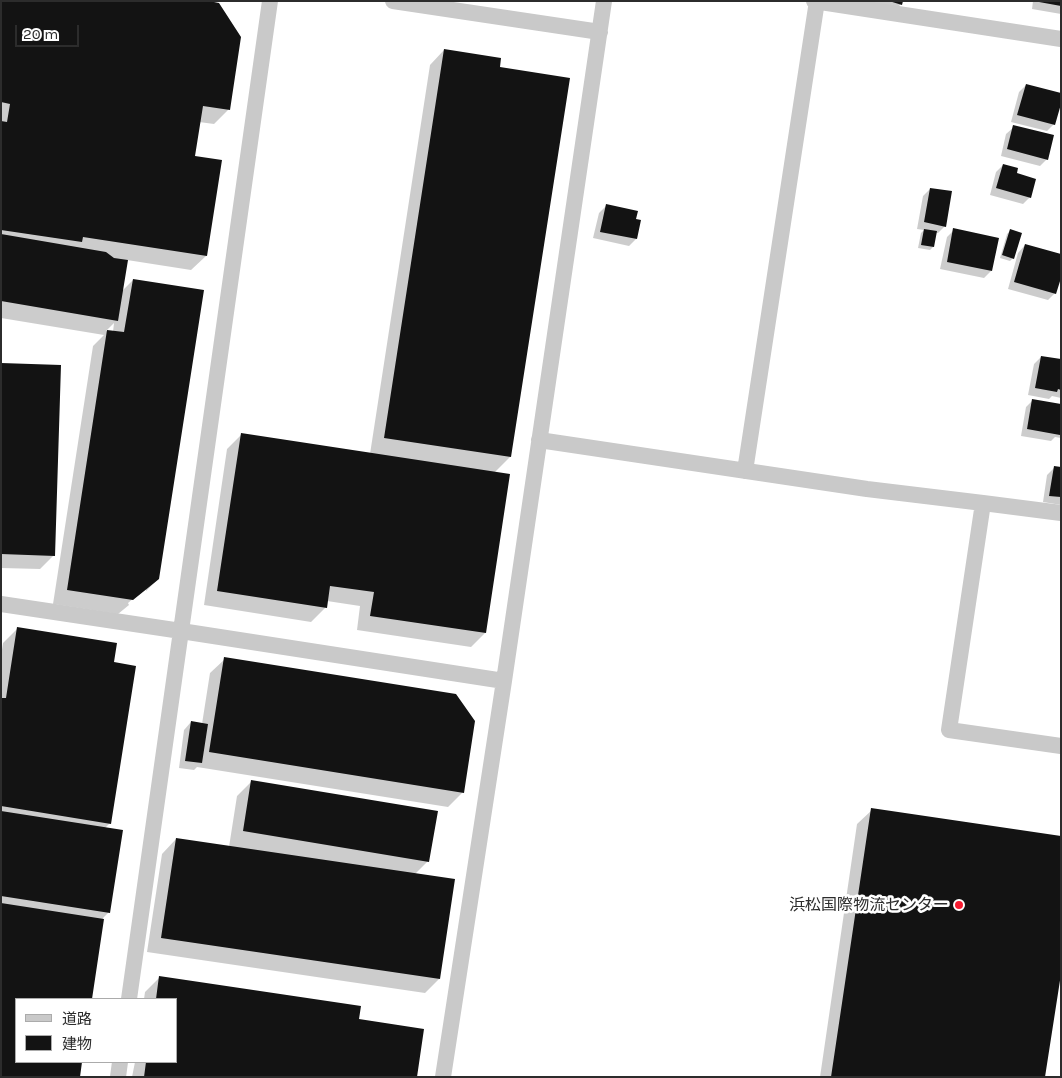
<!DOCTYPE html>
<html>
<head>
<meta charset="utf-8">
<style>
  body { margin:0 }
  #map { position:relative; width:1062px; height:1078px; overflow:hidden; background:#fff; font-family:Karla,"Noto Sans JP",sans-serif }
  canvas { display:block }
  .frame { position:absolute; inset:0; border:2px solid #2c2c2c; pointer-events:none }
  .legend { position:absolute; left:15px; top:998px; width:162px; height:65px; box-sizing:border-box; background:#fff; border:1px solid #ababab; margin:0; padding:6px 9px; list-style:none; font-size:15px; color:#2c2c2c }
  .legend li { display:flex; align-items:center; gap:10px; height:25px }
  .legend b { width:25px; border:1px solid #ababab }
  .scale { position:absolute; left:15px; top:25px; width:64px; height:22px; box-sizing:border-box; border:2px solid #2c2c2c; border-top:0; padding-left:6px; font-size:15px; line-height:18px; white-space:nowrap; color:#2c2c2c; -webkit-text-stroke:4px #fff; paint-order:stroke }
</style>
</head>
<body>
<div id="map">
<canvas width="1062" height="1078"></canvas>
<div class="frame"></div>
<ul class="legend">
<li><b style="height:6px;background:#c9c9c9"></b>道路</li>
<li><b style="height:14px;background:#131313"></b>建物</li>
</ul>
<div class="scale">20 m</div>
</div>
<script>
const context = document.querySelector('canvas').getContext('2d');
context.lineJoin = 'round';
function fillPath(path, color) { context.fillStyle = color; context.fill(path, 'evenodd'); }
const toPath = rows => new Path2D(rows.map(r => 'M' + r).join(''));
function stroke(path, color, width, dash) { context.strokeStyle = color; context.lineWidth = width; context.lineCap = dash ? 'butt' : 'round'; context.setLineDash(dash || []); context.stroke(path); }
function drawText(font, color, halo, rows, align = 'center') {
  context.font = font + ' Karla,"Noto Sans JP",sans-serif'; context.lineWidth = 5; context.setLineDash([]); context.textBaseline = 'middle'; context.strokeStyle = halo; context.fillStyle = color; for (const [text, x, y, turn = 0] of rows) {
    context.save(); context.translate(x, y); context.rotate((+turn || 0) * Math.PI / 180); context.textAlign = isNaN(turn) ? turn : align; if (halo) context.strokeText(text, 0, 0); context.fillText(text, 0, 0); context.restore();
  }
}
const shadow = toPath([
  [1,1,240,37,228,110,214,124,199,122,194,157,206,256,191,270,127,260,121,292,133,280,158,579,146,591,146,588,128,603,129,605,118,614,53,604,93,346,104,335,1,318],
  [114,323,113,332,106,331],
  [866,1,901,1,901,4,894,11],
  [1033,1,1061,1,1061,14,1032,9],
  [444,50,510,457,494,473,485,633,471,647,357,630,360,606,327,601,326,607,311,622,204,605,227,449,241,435,370,454,430,65],
  [1026,85,1054,124,1047,131,1011,122,1019,92],
  [1014,127,1047,159,1040,166,1001,156,1006,134],
  [1003,165,1015,174,1030,197,1023,204,990,195,996,172],
  [930,189,945,226,938,233,935,233,933,247,930,250,918,248,921,233,924,230,917,229,923,196],
  [606,206,634,220,636,239,629,246,593,238,599,213],
  [954,230,991,271,984,278,940,269,947,237],
  [1010,231,1013,258,1010,261,1000,258,1007,234],
  [1025,245,1055,293,1048,300,1008,289,1018,253],
  [1041,357,1061,361,1061,398,1052,396,1049,399,1028,395,1034,364],
  [1,364,54,555,40,569,1,568],
  [1033,400,1061,405,1061,438,1055,437,1051,441,1021,436,1026,407],
  [1054,468,1061,469,1061,505,1043,502,1047,475],
  [18,628,112,663,110,823,104,829,109,912,103,918,90,999,16,999,16,1062,81,1062,79,1077,1,1077,1,656,3,643],
  [225,659,463,792,448,807,197,767,194,770,179,768,184,730,191,722,202,724,210,673],
  [251,782,428,861,414,875,439,979,425,993,147,952,162,854,176,839,229,847,237,796],
  [872,810,1044,1077,820,1077,857,824],
  [160,977,358,1020,415,1077,132,1077,135,1062,176,1062,176,999,144,999,145,992]
]);
const building = toPath([
  [1,1,209,1,219,3,241,37,230,110,203,106,195,156,222,160,207,256,83,237,82,242,1,230,1,121,7,122,10,104,1,102],
  [889,1,903,1,902,5],
  [1039,1,1061,1,1061,6,1039,2],
  [444,49,501,58,500,67,570,78,511,457,384,438],
  [1026,84,1061,93,1061,104,1055,125,1017,115],
  [1013,125,1054,135,1048,160,1007,149],
  [1003,164,1018,168,1017,173,1036,179,1031,198,996,188],
  [930,188,952,191,946,227,924,222],
  [606,204,638,211,636,219,641,220,637,239,600,232],
  [953,228,999,238,992,271,947,262],
  [924,229,937,231,934,247,921,245],
  [1010,229,1022,233,1014,259,1002,255],
  [1,234,106,252,114,258,128,260,118,321,1,301],
  [1025,244,1061,254,1061,278,1056,294,1014,282],
  [133,279,204,290,159,579,133,600,67,590,107,330,124,332],
  [1041,356,1061,359,1061,390,1058,389,1057,392,1035,388],
  [1,363,61,365,55,556,1,554],
  [1032,399,1061,404,1061,431,1060,435,1027,429],
  [241,433,510,474,486,633,370,616,374,592,330,586,327,608,217,591],
  [1054,466,1061,467,1061,497,1049,496],
  [17,627,117,643,114,662,136,666,111,824,1,806,1,698,6,698],
  [224,657,456,694,475,721,464,793,209,752],
  [191,721,208,724,202,763,185,761],
  [251,780,438,811,429,862,243,831],
  [871,808,1061,836,1061,974,1045,1077,831,1077],
  [1,811,123,830,110,913,1,896],
  [176,838,455,879,440,979,161,938],
  [1,903,104,919,92,999,16,999,16,1062,82,1062,80,1077,1,1077],
  [159,976,361,1006,359,1019,424,1029,417,1077,144,1077,146,1062,176,1062,176,999,156,999]
]);
const minor = toPath([
  [393,1,600,32],
  [814,1,1061,39],
  [539,440,867,489,983,503,949,730,1061,746],
  [745,471,817,1],
  [983,503,1061,513],
  [1,604,181,631,504,681],
  [129,999,270,1],
  [118,1077,120,1062],
  [443,1077,504,681,604,1]
]);
const markers = [
  [959,905,5,"#f61b30"]
];
const poiNames = [
  ["浜松国際物流センター",949,905]
];
fillPath(shadow, '#0003');
fillPath(building, '#131313');
stroke(minor, '#c9c9c9', 16);
for (const [x, y, r, color] of markers) { const dot = new Path2D(); dot.arc(x, y, r, 0, 2 * Math.PI); context.fillStyle = color; context.fill(dot); stroke(dot, '#fff', 2); }
drawText('16px', '#2c2c2c', '#fff', poiNames, 'right');
</script>
</body>
</html>
